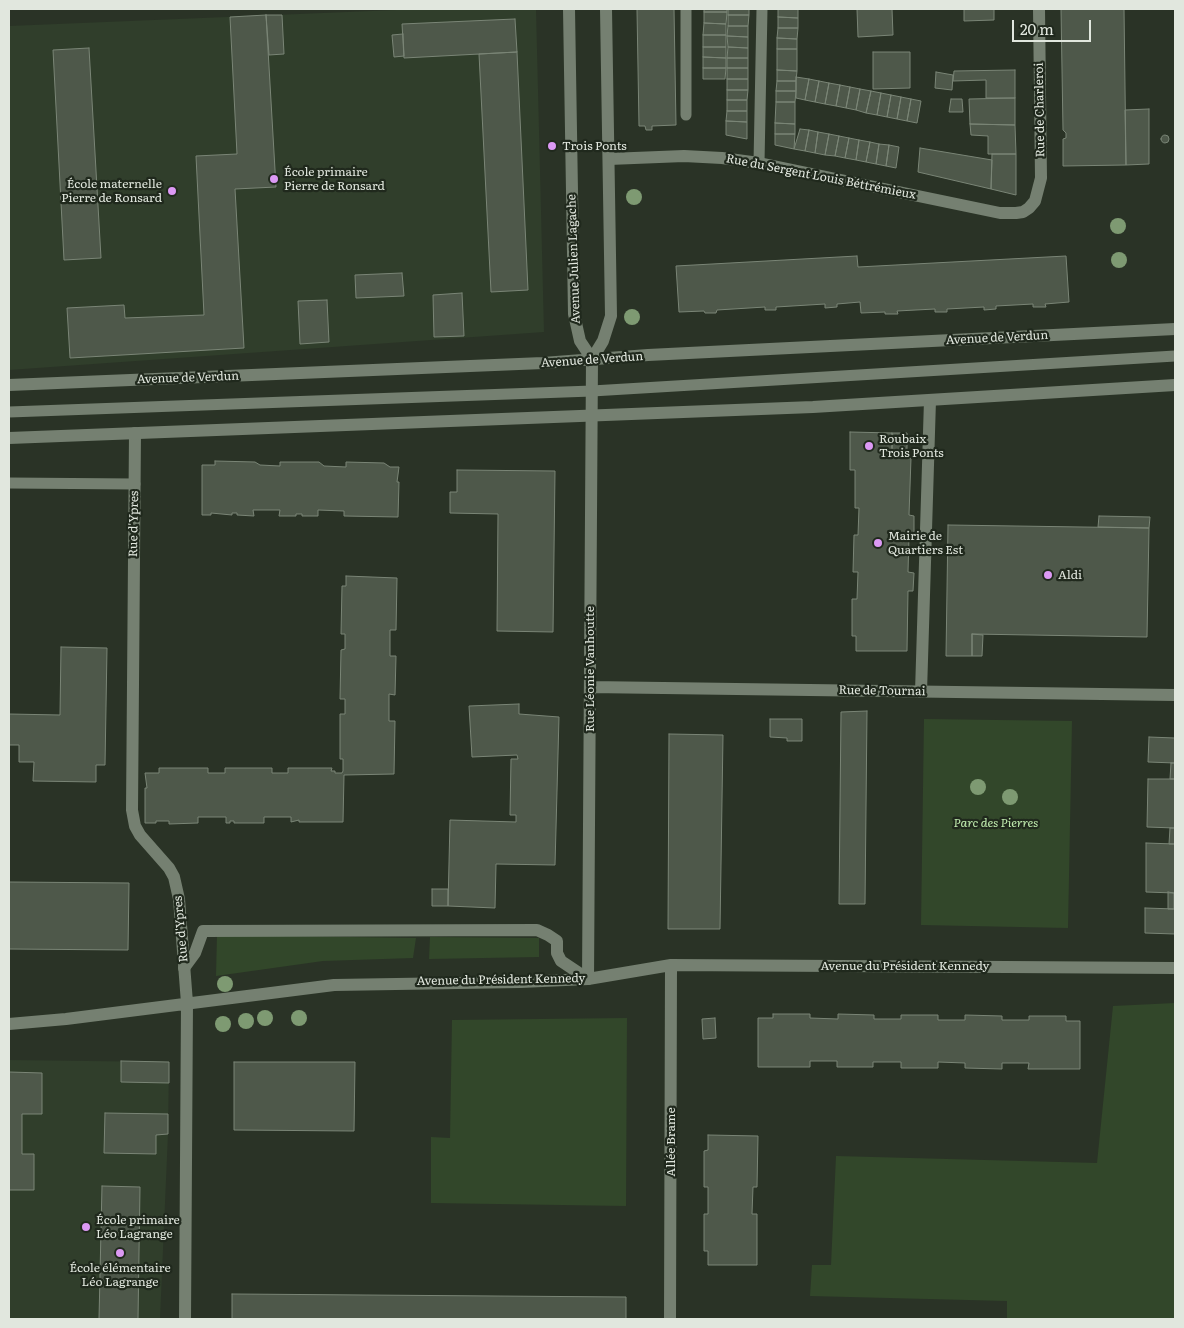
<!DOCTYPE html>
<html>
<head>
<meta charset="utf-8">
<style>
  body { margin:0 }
  #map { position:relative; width:1184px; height:1328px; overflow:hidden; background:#2a3326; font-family:Literata,serif }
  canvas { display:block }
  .frame { position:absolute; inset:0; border:10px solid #e1e7de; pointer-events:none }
  .scale { position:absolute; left:1012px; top:20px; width:79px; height:22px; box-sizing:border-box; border:2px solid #e1e7de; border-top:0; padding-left:6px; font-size:15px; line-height:18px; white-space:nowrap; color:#e1e7de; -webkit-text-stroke:4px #20291d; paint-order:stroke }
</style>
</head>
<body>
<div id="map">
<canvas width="1184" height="1328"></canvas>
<div class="frame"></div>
<div class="scale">20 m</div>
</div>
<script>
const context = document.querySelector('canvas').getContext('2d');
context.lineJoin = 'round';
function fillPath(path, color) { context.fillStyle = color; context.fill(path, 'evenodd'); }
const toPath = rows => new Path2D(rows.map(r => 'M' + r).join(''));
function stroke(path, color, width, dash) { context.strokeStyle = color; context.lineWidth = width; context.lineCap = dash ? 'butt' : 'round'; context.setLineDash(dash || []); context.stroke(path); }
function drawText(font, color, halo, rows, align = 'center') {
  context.font = font + ' Literata,serif'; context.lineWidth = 4.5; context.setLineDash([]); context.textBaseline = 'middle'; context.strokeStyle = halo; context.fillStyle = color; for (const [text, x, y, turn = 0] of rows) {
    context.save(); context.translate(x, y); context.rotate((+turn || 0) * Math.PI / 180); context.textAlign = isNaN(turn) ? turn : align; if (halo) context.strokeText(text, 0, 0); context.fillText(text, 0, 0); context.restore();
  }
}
const built = toPath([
  [420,9,536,9,544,332,9,370,9,26],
  [9,1060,169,1062,168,1134,160,1319,9,1319]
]);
const green = toPath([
  [924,719,1072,721,1068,928,921,925],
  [217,935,416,938,413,958,323,961,216,976],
  [430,937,539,938,539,957,429,959],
  [1175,1003,1175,1319,1007,1319,1007,1301,810,1296,812,1265,831,1265,836,1156,1097,1163,1113,1006],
  [627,1018,626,1206,431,1203,431,1137,450,1138,452,1020]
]);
const building = toPath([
  [637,9,674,9,676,125,652,126,652,130,646,130,645,126,639,126,637,9],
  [704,9,727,9,727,12,704,12,704,9],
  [728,9,749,9,749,15,728,15,728,9],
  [778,9,798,9,798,18,778,17,778,9],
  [857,9,892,9,893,35,858,37,857,9],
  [964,9,994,9,994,20,964,21,964,9],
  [1061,9,1124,9,1126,165,1063,166,1063,139,1066,138,1066,133,1063,130,1061,9],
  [704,12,727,12,726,24,704,23,704,12],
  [266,15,276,187,235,189,244,348,70,358,67,308,124,305,125,318,204,315,196,156,237,154,230,17,266,15],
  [266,15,282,15,284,54,269,55,266,15],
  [728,15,749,15,748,26,728,26,728,15],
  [778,17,798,18,798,28,778,28,778,17],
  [515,19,517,52,404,58,402,24,515,19],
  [704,23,726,24,726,35,703,35,704,23],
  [728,26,748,26,748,37,727,36,728,26],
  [778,28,798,28,797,39,777,38,778,28],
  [403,34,404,56,394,57,392,35,403,34],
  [703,35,726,35,726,47,703,47,703,35],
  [727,36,748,37,748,48,728,47,727,36],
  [777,38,797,39,797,49,777,49,777,38],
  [703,47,726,47,726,58,703,57,703,47],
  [728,47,748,48,748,58,727,58,728,47],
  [89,48,101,258,64,260,53,50,89,48],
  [777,49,797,49,797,71,777,70,777,49],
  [517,52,528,290,491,292,479,54,517,52],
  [873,52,910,52,910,88,873,89,873,52],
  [703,57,726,58,726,68,703,68,703,57],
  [727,58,748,58,748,68,727,68,727,58],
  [703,68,726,68,725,79,703,79,703,68],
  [727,68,748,68,748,79,727,79,727,68],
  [777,70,797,71,796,81,777,81,777,70],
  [1015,70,1015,98,986,98,986,80,953,81,954,71,1015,70],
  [936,72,953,75,952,90,935,88,936,72],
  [796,77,809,79,805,100,796,98,796,77],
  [727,79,748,79,748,90,727,90,727,79],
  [809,79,819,81,815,102,805,100,809,79],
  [777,81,796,81,796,91,776,91,777,81],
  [819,81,829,83,825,104,815,102,819,81],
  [829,83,840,85,836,106,825,104,829,83],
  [840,85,850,87,846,108,836,106,840,85],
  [850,87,860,89,856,110,846,108,850,87],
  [860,89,871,91,866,113,856,110,860,89],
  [727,90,748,90,747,100,727,100,727,90],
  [776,91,796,91,795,102,776,102,776,91],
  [871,91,881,93,877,115,866,113,871,91],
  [881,93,891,95,887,117,877,115,881,93],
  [891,95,901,97,897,119,887,117,891,95],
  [901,97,911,99,907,121,897,119,901,97],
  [1015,98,1015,125,970,124,969,99,1015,98],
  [911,99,921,101,917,123,907,121,911,99],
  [951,99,962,99,963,112,949,112,951,99],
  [727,100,747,100,747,111,727,111,727,100],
  [776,102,795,102,795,124,775,123,776,102],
  [1149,109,1149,164,1126,165,1125,110,1149,109],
  [727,111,747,111,747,122,726,121,727,111],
  [726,121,747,122,747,139,726,135,726,121],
  [775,123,795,124,795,134,775,134,775,123],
  [970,124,1015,125,1016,154,988,154,988,136,971,135,970,124],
  [800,129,809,130,805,151,794,149,800,129],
  [809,130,818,132,815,153,805,151,809,130],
  [818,132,829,134,825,155,815,153,818,132],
  [775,134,795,134,794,149,775,145,775,134],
  [829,134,839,136,835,156,825,155,829,134],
  '1161 139a4 4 0 1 1 8 0a4 4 0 1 1-8 0Z',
  [839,136,849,138,845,158,835,156,839,136],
  [849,138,859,140,856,160,845,158,849,138],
  [859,140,870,142,866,162,856,160,859,140],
  [870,142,879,144,876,164,866,162,870,142],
  [879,144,889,145,886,166,876,164,879,144],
  [889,145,899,147,896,168,886,166,889,145],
  [920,148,992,160,991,189,918,172,920,148],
  [992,154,1016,154,1016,195,991,189,992,154],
  [857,256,858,267,1066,256,1069,302,1045,304,1046,307,1033,307,1033,304,996,306,996,309,984,310,984,307,947,309,947,312,935,312,935,309,897,311,898,314,885,314,885,312,861,313,860,302,837,304,837,307,825,308,825,304,776,307,776,310,765,310,765,307,717,310,716,313,705,313,704,311,679,312,676,266,857,256],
  [402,273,404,296,356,298,355,275,402,273],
  [462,293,464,336,434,337,433,295,462,293],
  [327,300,329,342,300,344,298,301,327,300],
  [850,432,892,433,892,457,911,458,909,515,914,516,914,536,909,536,908,572,914,573,913,591,908,591,907,651,856,651,856,636,852,636,852,599,857,599,858,572,853,572,854,535,858,535,859,508,855,508,855,470,850,470,850,432],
  [892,433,907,433,907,458,892,457,892,433],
  [215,461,255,462,260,465,280,466,280,462,319,462,324,466,346,467,346,462,384,463,390,467,399,467,397,482,399,482,398,517,344,516,344,511,318,510,318,516,302,516,302,514,296,514,296,516,279,516,280,510,253,510,254,516,237,515,237,513,232,513,232,515,211,513,211,515,202,515,202,465,215,465,215,461],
  [457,470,555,471,553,632,497,631,498,514,450,513,450,492,457,492,457,470],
  [1099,516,1150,517,1149,528,1098,527,1099,516],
  [948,525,1149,528,1147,637,972,634,972,656,946,656,948,525],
  [346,576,397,578,396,630,390,630,390,656,396,656,395,695,389,694,389,721,395,721,394,774,344,775,343,822,299,822,299,820,291,822,291,817,264,817,264,823,234,823,234,821,230,821,230,823,226,823,226,817,198,817,198,823,169,824,169,821,156,821,156,823,145,823,145,788,147,788,145,773,159,773,159,768,208,768,208,773,225,773,225,768,272,768,272,773,288,773,288,768,332,768,331,771,335,771,335,773,342,773,343,771,343,759,340,759,340,714,345,714,345,699,340,699,341,650,345,649,345,634,341,634,342,586,346,586,346,576],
  [972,634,983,635,982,656,972,656,972,634],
  [61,647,107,648,105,765,96,765,96,782,33,781,34,762,19,762,19,745,9,745,9,714,60,715,61,647],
  [519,704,519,714,559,717,555,865,496,864,495,908,448,906,450,820,516,822,516,815,510,815,511,759,518,759,517,755,472,757,469,706,519,704],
  [867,711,865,904,839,904,841,712,867,711],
  [770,719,802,719,802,741,787,741,787,738,770,737,770,719],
  [669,734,723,735,720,929,668,929,669,734],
  [1149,737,1175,738,1175,763,1148,762,1149,737],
  [1171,763,1175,763,1175,779,1170,779,1171,763],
  [1148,779,1175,779,1175,828,1147,827,1148,779],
  [1170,828,1175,828,1175,844,1169,844,1170,828],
  [1146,843,1175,844,1175,893,1146,892,1146,843],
  [9,882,129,883,128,950,9,949,9,882],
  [432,889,448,889,448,906,432,906,432,889],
  [1168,892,1174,893,1174,909,1168,909,1168,892],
  [1145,908,1175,909,1175,934,1145,933,1145,908],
  [773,1014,810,1014,810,1018,838,1019,838,1014,874,1015,874,1019,901,1019,901,1015,938,1015,938,1020,965,1020,965,1015,1002,1016,1002,1020,1029,1020,1029,1016,1066,1016,1066,1021,1080,1021,1080,1069,1028,1069,1029,1063,1002,1063,1002,1069,965,1068,965,1063,938,1062,938,1068,901,1068,901,1062,873,1062,873,1067,837,1067,837,1061,810,1061,810,1067,758,1067,758,1018,773,1018,773,1014],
  [715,1018,716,1038,703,1039,702,1019,715,1018],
  [121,1061,169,1062,169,1083,121,1082,121,1061],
  [234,1062,355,1062,354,1131,234,1130,234,1062],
  [9,1072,42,1073,42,1114,22,1114,22,1154,34,1154,34,1190,9,1190,9,1072],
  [105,1113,168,1114,168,1134,156,1135,156,1154,104,1153,105,1113],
  [708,1135,758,1136,757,1187,753,1187,752,1214,757,1214,757,1265,708,1265,708,1251,704,1251,704,1214,708,1214,708,1187,704,1187,704,1151,708,1150,708,1135],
  [102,1186,140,1187,138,1319,99,1319,102,1186],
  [232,1294,626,1297,626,1319,232,1319,232,1294]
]);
const service = toPath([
  [686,9,686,115],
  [759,163,762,9],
  [9,412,592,391,1175,356],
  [9,483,135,484]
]);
const pedestrian = toPath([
  [921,692,930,400],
  [184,968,195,953,203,931,537,930,548,935,557,941,557,953,561,961,588,979]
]);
const minor = toPath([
  [609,159,684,156,722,158,759,163,1000,213,1016,213,1023,212,1029,208,1035,201,1041,178,1039,9],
  [135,433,132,810,135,826,140,835,169,868,174,877,179,899,187,1003,185,1319],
  [590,687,1175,695],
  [588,979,592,359],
  [9,1024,66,1019,334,985,520,982,588,979,671,965,1175,968],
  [670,1319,671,965]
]);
const tertiary = toPath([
  [569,9,574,314,580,341,592,359],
  [592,359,603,341,611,316,606,9],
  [9,385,543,363,648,355,1175,329],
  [9,438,813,407,1175,385]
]);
const trees = [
  [634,197],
  [1118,226],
  [1119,260],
  [632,317],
  [978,787],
  [1010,797],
  [225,984],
  [265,1018],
  [299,1018],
  [246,1021],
  [223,1024]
];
const markers = [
  [552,146,5,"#dc99f4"],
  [274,179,5,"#dc99f4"],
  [172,191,5,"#dc99f4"],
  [869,446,5,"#dc99f4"],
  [878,543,5,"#dc99f4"],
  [1048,575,5,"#dc99f4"],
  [86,1227,5,"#dc99f4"],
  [120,1253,5,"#dc99f4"]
];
const streetNames = [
  ["Rue de Charleroi",1040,110,-91],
  ["Rue du Sergent Louis Béttrémieux",821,177,11],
  ["Avenue Julien Lagache",574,259,-92],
  ["Avenue de Verdun",997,338,-3],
  ["Avenue de Verdun",592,360,-4],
  ["Avenue de Verdun",188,378,-2],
  ["Rue d'Ypres",134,524,-89],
  ["Rue Léonie Vanhoutte",590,669,-90],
  ["Rue de Tournai",882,691,1],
  ["Rue d'Ypres",181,929,-95],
  ["Avenue du Président Kennedy",905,966],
  ["Avenue du Président Kennedy",501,980,-1],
  ["Allée Brame",671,1142,-90]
];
const poiNames = [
  ["Trois Ponts",562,146],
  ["École primaire",284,172],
  ["Pierre de Ronsard",284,186],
  ["École maternelle",162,184,"right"],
  ["Pierre de Ronsard",162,198,"right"],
  ["Roubaix",879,439],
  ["Trois Ponts",879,453],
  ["Mairie de",888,536],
  ["Quartiers Est",888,550],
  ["Aldi",1058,575],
  ["École primaire",96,1220],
  ["Léo Lagrange",96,1234],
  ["École élémentaire",120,1268,"center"],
  ["Léo Lagrange",120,1282,"center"]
];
const parkNames = [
  ["Parc des Pierres",996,823]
];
fillPath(built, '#303e2b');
fillPath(green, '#32472a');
fillPath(building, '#4e584a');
stroke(building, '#7a8576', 1);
stroke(service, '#758071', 11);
stroke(pedestrian, '#758071', 12);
stroke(minor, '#758071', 12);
stroke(tertiary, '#758071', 12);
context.fillStyle = '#7e9a72';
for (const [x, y] of trees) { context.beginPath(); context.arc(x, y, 8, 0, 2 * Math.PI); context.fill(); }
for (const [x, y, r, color] of markers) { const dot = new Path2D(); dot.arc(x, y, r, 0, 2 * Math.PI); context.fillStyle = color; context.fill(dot); stroke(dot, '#20291d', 2); }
drawText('12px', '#e1e7de', '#20291d', streetNames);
drawText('12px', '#e1e7de', '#20291d', poiNames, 'left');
drawText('italic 12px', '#c2eeb0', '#20291d', parkNames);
</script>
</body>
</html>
